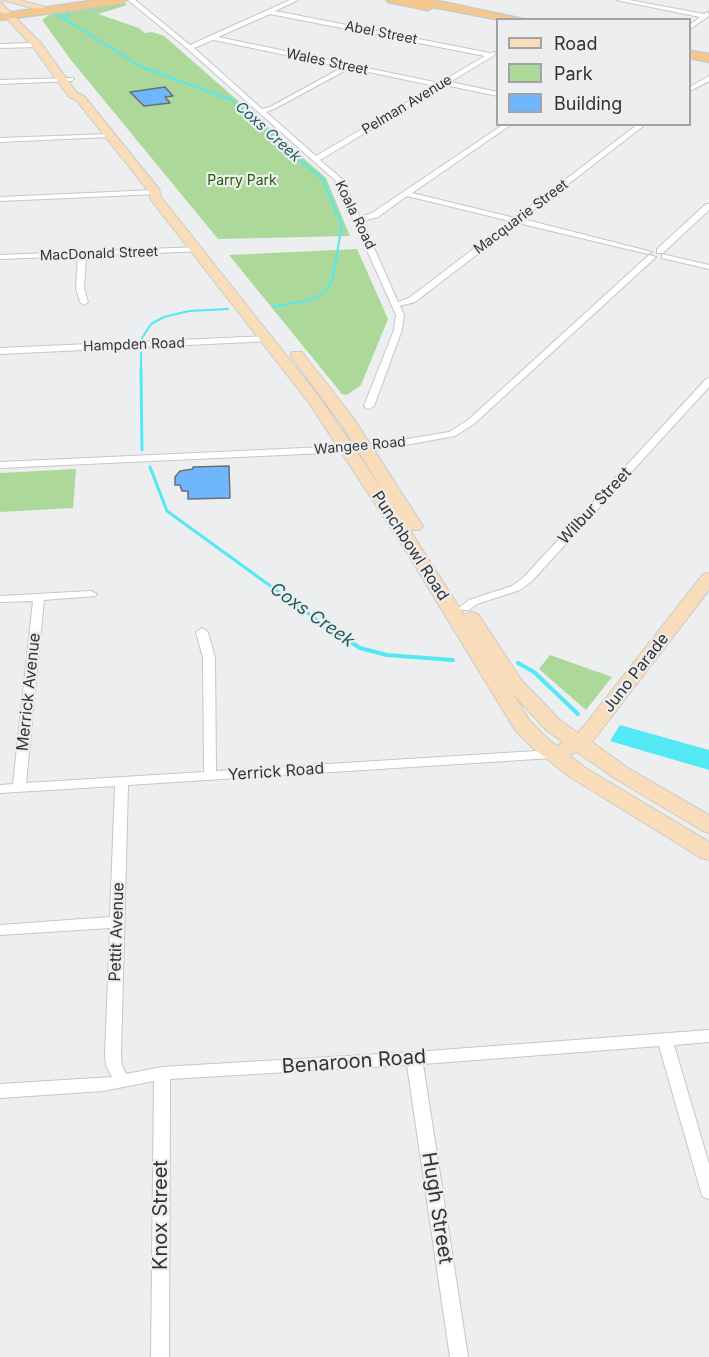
<!DOCTYPE html>
<html>
<head>
<meta charset="utf-8">
<style>
  body { margin:0 }
  #map { position:relative; width:709px; height:1357px; overflow:hidden; background:#edeeef; font-family:Inter,sans-serif }
  canvas { display:block }
  .legend { position:absolute; left:496px; top:18px; width:195px; height:108px; box-sizing:border-box; background:#edeeef; border:2px solid #a3a3a4; margin:0; padding:8px 10px; list-style:none; font-size:18px; color:#333334 }
  .legend li { display:flex; align-items:center; gap:12px; height:30px }
  .legend b { width:30px; border:2px solid #a3a3a4 }
</style>
</head>
<body>
<div id="map">
<canvas width="709" height="1357"></canvas>
<ul class="legend">
<li><b style="height:8px;background:#f9ddba"></b>Road</li>
<li><b style="height:16px;background:#acd999"></b>Park</li>
<li><b style="height:16px;background:#6eb7fd"></b>Building</li>
</ul>
</div>
<script>
const context = document.querySelector('canvas').getContext('2d');
context.lineJoin = 'round';
function fillPath(path, color) { context.fillStyle = color; context.fill(path, 'evenodd'); }
const toPath = rows => new Path2D(rows.map(r => 'M' + r).join(''));
function stroke(path, color, width, dash) { context.strokeStyle = color; context.lineWidth = width; context.lineCap = dash ? 'butt' : 'round'; context.setLineDash(dash || []); context.stroke(path); }
function drawText(font, color, halo, rows, align = 'center') {
  context.font = font + ' Inter,sans-serif'; context.lineWidth = 4.5; context.setLineDash([]); context.textBaseline = 'middle'; context.strokeStyle = halo; context.fillStyle = color; for (const [text, x, y, turn = 0] of rows) {
    context.save(); context.translate(x, y); context.rotate((+turn || 0) * Math.PI / 180); context.textAlign = isNaN(turn) ? turn : align; if (halo) context.strokeText(text, 0, 0); context.fillText(text, 0, 0); context.restore();
  }
}
const green = toPath([
  [124,3,127,5,98,14,139,28,145,33,152,32,164,36,326,178,350,236,218,239,71,60,42,20,52,13],
  [357,249,388,319,361,385,347,395,342,394,229,255],
  [76,469,73,508,0,512,0,473],
  [550,655,612,677,586,710,539,669]
]);
const water = toPath([
  [620,725,709,750,709,770,610,741]
]);
const streamFar2 = toPath([
  [65,11,68,15,66,19],
  [55,13,142,67,232,100,323,180,342,225,332,281,324,292,310,300,273,307],
  [142,338,151,324,164,317,189,311,228,309],
  [141,353,141,369]
]);
const streamFar1 = toPath([
  [141,368,142,450],
  [150,467,167,511,327,627]
]);
const stream = toPath([
  [325,626,360,648,387,655,453,660],
  [518,663,534,672,578,714]
]);
const building = toPath([
  [165,87,173,96,165,97,170,103,144,106,130,92,165,87],
  [229,466,230,498,188,499,188,491,182,491,180,485,175,485,175,477,180,471,193,469,193,467,229,466]
]);
const street = toPath([
  [128,0,135,0,190,45,290,0,298,0,275,11,490,53,496,52,493,56,450,82,498,92,498,96,445,85,320,160,343,180,360,217,372,213,504,124,512,124,412,193,515,218,638,124,646,124,523,219,652,252,648,254,518,223,415,302,400,306,404,315,402,330,374,406,369,409,366,408,364,406,394,330,396,315,336,181,183,45,128,0],
  [270,14,485,56,439,83,218,37,270,14],
  [213,40,214,40,343,67,270,107,262,109,194,48,213,40],
  [350,68,435,86,316,156,266,112,274,109,350,68],
  [407,196,510,221,409,298,398,302,362,221,378,217,407,196],
  [616,0,629,0,704,14,708,12,709,16,690,29,690,25,700,17,616,0],
  [0,44,37,43,40,45,37,47,0,48,0,44],
  [709,76,709,81,690,91,690,87,709,76],
  [73,78,74,79,71,81,0,84,0,80,73,78],
  [110,134,112,135,108,137,0,142,0,138,110,134],
  [155,190,158,190,158,194,0,201,0,197,155,190],
  [706,204,709,204,709,210,663,253,657,253,657,249,706,204],
  [198,247,202,249,201,251,86,256,84,288,88,302,84,305,80,302,76,288,78,256,0,259,0,255,198,247],
  [662,254,709,265,709,269,662,258,662,254],
  [649,255,656,257,474,424,455,436,383,449,347,452,0,468,0,462,347,446,383,443,449,432,468,420,649,255],
  [268,336,271,337,271,341,0,354,0,348,268,336],
  [709,378,709,387,532,581,520,590,477,604,469,610,461,610,459,608,461,606,469,600,512,586,524,577,706,379,709,378],
  [91,591,97,594,95,596,44,600,26,783,204,772,203,658,196,632,202,628,208,632,215,658,216,771,552,750,558,754,552,758,128,785,121,1055,122,1066,126,1074,162,1067,414,1052,709,1030,709,1042,674,1045,709,1164,709,1199,703,1197,701,1192,659,1046,423,1064,468,1357,450,1357,407,1065,170,1079,169,1357,151,1357,154,1081,103,1091,0,1098,0,1084,112,1077,106,1066,105,1055,110,928,0,935,0,925,110,917,115,786,0,793,0,785,13,784,33,601,0,602,0,596,91,591]
]);
const primary = toPath([
  [2,0,20,0,45,7,40,10,2,0],
  [0,2,41,43,77,93,84,96,159,189,161,197,320,398,384,492,341,424,290,355,292,352,302,352,354,419,423,526,420,530,410,530,464,615,471,612,478,614,522,681,560,720,578,733,584,726,703,574,709,573,709,590,592,742,628,768,709,815,709,833,701,830,614,778,577,752,569,755,584,767,709,842,709,860,701,858,570,777,534,749,515,730,404,548,309,403,151,200,149,192,76,100,69,97,33,47,0,11,0,2],
  [514,695,546,730,563,742,557,746,548,739,529,720,514,695]
]);
const highway = toPath([
  [98,0,127,0,122,3,0,20,0,14,98,0],
  [387,0,433,0,527,20,501,20,433,7,428,10,388,2,387,0],
  [690,51,709,54,709,62,690,58,690,51]
]);
const farStreetnames = [
  ["Abel Street",381,33,11],
  ["Wales Street",327,62,12],
  ["Pelman Avenue",407,105,-31],
  ["Koala Road",355,215,64],
  ["Macquarie Street",521,217,-37],
  ["MacDonald Street",99,254,-2],
  ["Hampden Road",134,345,-2],
  ["Wangee Road",360,446,-5]
];
const farParknames = [
  ["Parry Park",242,181]
];
const farWaternames = [
  ["Coxs Creek",268,132,42]
];
const streetNames = [
  ["Wilbur Street",595,506,-47],
  ["Punchbowl Road",410,546,57],
  ["Juno Parade",636,673,-52],
  ["Merrick Avenue",29,692,-84],
  ["Yerrick Road",276,772,-4],
  ["Pettit Avenue",117,932,-88]
];
const waterNames = [
  ["Coxs Creek",312,615,35]
];
const nearStreetnames = [
  ["Benaroon Road",354,1062,-4],
  ["Hugh Street",437,1208,81],
  ["Knox Street",161,1215,-90]
];
fillPath(green, '#acd999');
fillPath(water, '#52e9f4');
stroke(streamFar2, '#52e9f4', 2);
stroke(streamFar1, '#52e9f4', 3);
stroke(stream, '#52e9f4', 4);
fillPath(building, '#6eb7fd');
stroke(building, '#6d6e6f', 1.5);
stroke(street, '#c5c6c7', 2);
stroke(primary, '#cacaca', 2);
stroke(highway, '#cacaca', 3);
fillPath(street, '#fff');
fillPath(primary, '#f9ddba');
fillPath(highway, '#f5c78c');
drawText('14px', '#333334', '#edeeef', farStreetnames);
drawText('14px', '#2b5d06', '#edeeef', farParknames);
drawText('italic 15px', '#1e5c60', '#edeeef', farWaternames);
drawText('16px', '#333334', '#edeeef', streetNames);
drawText('italic 18px', '#1e5c60', '#edeeef', waterNames);
drawText('20px', '#333334', '#edeeef', nearStreetnames);
</script>
</body>
</html>
